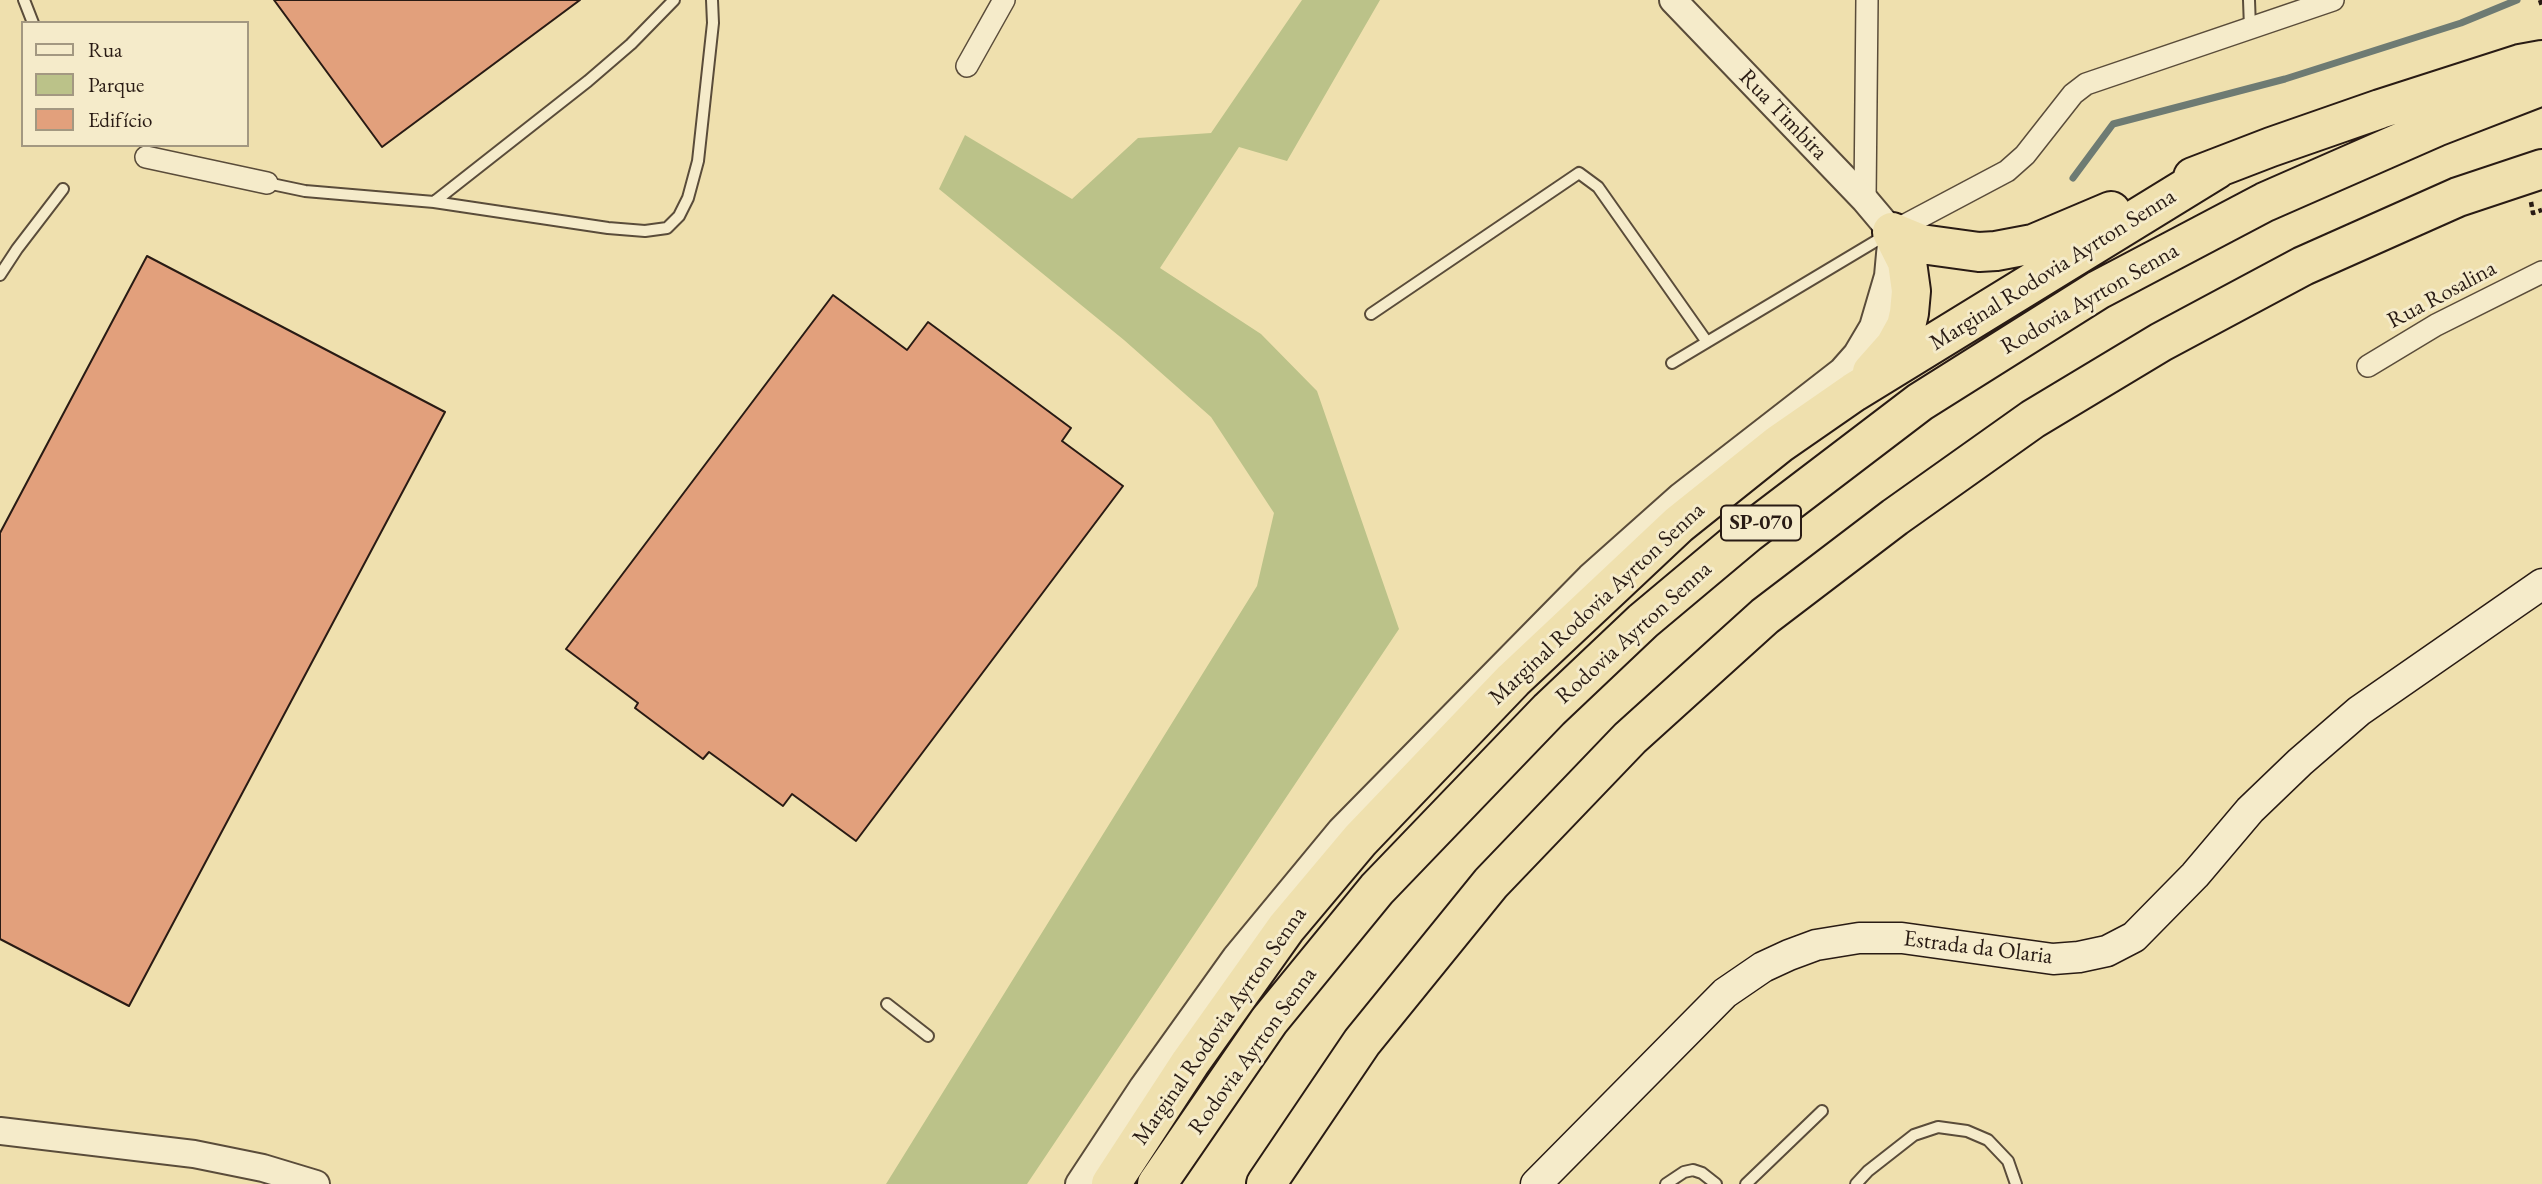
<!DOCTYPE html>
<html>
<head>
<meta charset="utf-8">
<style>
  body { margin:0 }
  #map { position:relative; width:2542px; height:1184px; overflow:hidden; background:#efe0ae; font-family:"EB Garamond",serif }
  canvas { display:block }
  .legend { position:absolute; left:21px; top:21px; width:228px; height:126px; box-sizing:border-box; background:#f5ebca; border:2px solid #a39881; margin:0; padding:9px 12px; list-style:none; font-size:21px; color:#291b14 }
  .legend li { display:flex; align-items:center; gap:14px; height:35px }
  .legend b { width:35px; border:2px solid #a39881 }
</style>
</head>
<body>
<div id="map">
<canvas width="2542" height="1184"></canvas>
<ul class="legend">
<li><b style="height:9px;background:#f5ebca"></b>Rua</li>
<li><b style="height:19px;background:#bbc289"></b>Parque</li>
<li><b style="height:19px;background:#e2a07c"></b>Edifício</li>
</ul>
</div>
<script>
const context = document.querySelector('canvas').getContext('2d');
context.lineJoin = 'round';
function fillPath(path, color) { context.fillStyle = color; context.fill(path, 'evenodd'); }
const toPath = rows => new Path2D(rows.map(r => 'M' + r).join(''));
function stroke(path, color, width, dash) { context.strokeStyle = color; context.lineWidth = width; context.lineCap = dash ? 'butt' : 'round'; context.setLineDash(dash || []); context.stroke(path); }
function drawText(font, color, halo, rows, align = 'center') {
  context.font = font + ' "EB Garamond",serif'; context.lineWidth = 6; context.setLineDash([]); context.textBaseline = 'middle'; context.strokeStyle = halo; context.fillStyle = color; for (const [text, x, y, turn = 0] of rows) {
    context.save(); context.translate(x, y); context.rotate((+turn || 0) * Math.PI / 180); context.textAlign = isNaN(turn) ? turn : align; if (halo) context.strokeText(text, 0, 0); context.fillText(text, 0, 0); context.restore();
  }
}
const green = toPath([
  [1302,0,1380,0,1287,161,1239,147,1160,268,1261,334,1317,391,1399,629,1027,1184,886,1184,1257,586,1274,513,1211,417,1124,340,939,189,965,135,1072,199,1138,138,1211,133]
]);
const stream = toPath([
  [2073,178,2113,124,2285,79,2461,23,2517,0]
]);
const building = toPath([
  [274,0,580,0,382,147,274,0],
  [147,256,445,412,129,1006,0,939,0,533,147,256],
  [833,295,907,350,928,322,1071,428,1062,441,1123,486,856,841,792,794,783,806,709,752,703,759,635,708,638,703,566,649,833,295]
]);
const path = toPath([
  [2540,0,2542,6],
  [2531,202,2533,213,2542,210]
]);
const service = toPath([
  [24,0,33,23],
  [2249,0,2250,28],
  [267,183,305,191,434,202,608,228,645,231,667,228,679,216,688,198,698,161,713,23,712,0],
  [434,202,588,81,631,44,674,0],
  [0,275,17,249,63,189],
  [1371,314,1579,173,1598,187,1707,342],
  [1672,363,1886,235],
  [887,1004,928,1036],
  [1666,1184,1684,1172,1693,1170,1702,1173,1716,1184],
  [1746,1184,1822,1111],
  [1856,1184,1868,1171,1914,1135,1938,1127,1967,1131,1988,1140,2008,1161,2016,1184]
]);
const minor = toPath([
  [967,66,1004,0],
  [146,157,267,183],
  [1865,200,1867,0],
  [1892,232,2007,171,2025,155,2073,94,2086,84,2333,0],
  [2368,366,2436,325,2542,272]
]);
const tertiary = toPath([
  [0,1131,194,1154,263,1168,316,1184],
  [1079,1184,1143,1087,1236,957,1341,830,1590,577,1681,496,1842,371,1857,354,1873,327,1888,276,1892,232,1865,200,1673,0]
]);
const secondary = toPath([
  [1536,1184,1725,993,1763,967,1789,955,1816,945,1859,938,1902,938,2053,959,2079,957,2107,951,2134,937,2195,875,2250,810,2300,762,2359,711,2542,584]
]);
const motorway = toPath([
  [2193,177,2271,147,2380,109,2520,64,2542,60],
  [1892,232,1921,244,1979,252,1996,251,2033,244,2111,211],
  [1872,372,1895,346,1906,326,1909,313,1911,291,1907,262,1892,232],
  [1111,1184,1190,1063,1286,928,1360,840,1513,680,1679,524,1779,444,1854,392,2217,169],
  [1157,1184,1269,1021,1377,889,1549,710,1643,621,1748,533,1920,402,2098,290,2265,202,2436,127,2542,86],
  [1266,1184,1362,1042,1491,883,1630,738,1765,616,1895,517,2033,419,2161,342,2303,266,2458,197,2542,169]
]);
const shields = [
  [1761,523,80]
];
const shieldNames = [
  ["SP-070",1761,523]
];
const streetNames = [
  ["Rua Timbira",1783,115,46],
  ["Marginal Rodovia Ayrton Senna",2053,270,-32],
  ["Rua Rosalina",2442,295,-28],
  ["Rodovia Ayrton Senna",2090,299,-30],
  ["Marginal Rodovia Ayrton Senna",1597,604,-43],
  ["Rodovia Ayrton Senna",1634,633,-42],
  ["Estrada da Olaria",1978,948,7],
  ["Marginal Rodovia Ayrton Senna",1220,1026,-55],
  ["Rodovia Ayrton Senna",1253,1051,-54]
];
fillPath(green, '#bbc289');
stroke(stream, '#6e7b73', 7);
fillPath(building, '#e2a07c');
stroke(building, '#291b14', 2);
stroke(service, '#5a4c3a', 14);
stroke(minor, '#5a4c3a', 24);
stroke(tertiary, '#5a4c3a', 30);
stroke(secondary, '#291b14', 33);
stroke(motorway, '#291b14', 42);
stroke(path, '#291b14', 4.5, [5, 3.5]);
stroke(service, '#f5ebca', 10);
stroke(minor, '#f5ebca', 21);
stroke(tertiary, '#f5ebca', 26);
stroke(secondary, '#f5ebca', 30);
stroke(motorway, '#efe0ae', 38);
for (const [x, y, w] of shields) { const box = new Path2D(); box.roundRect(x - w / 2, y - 17.5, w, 35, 5); context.fillStyle = '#f5ebca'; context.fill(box); stroke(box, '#291b14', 2); }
drawText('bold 21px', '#291b14', null, shieldNames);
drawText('23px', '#291b14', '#f5ebca', streetNames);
</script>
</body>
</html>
